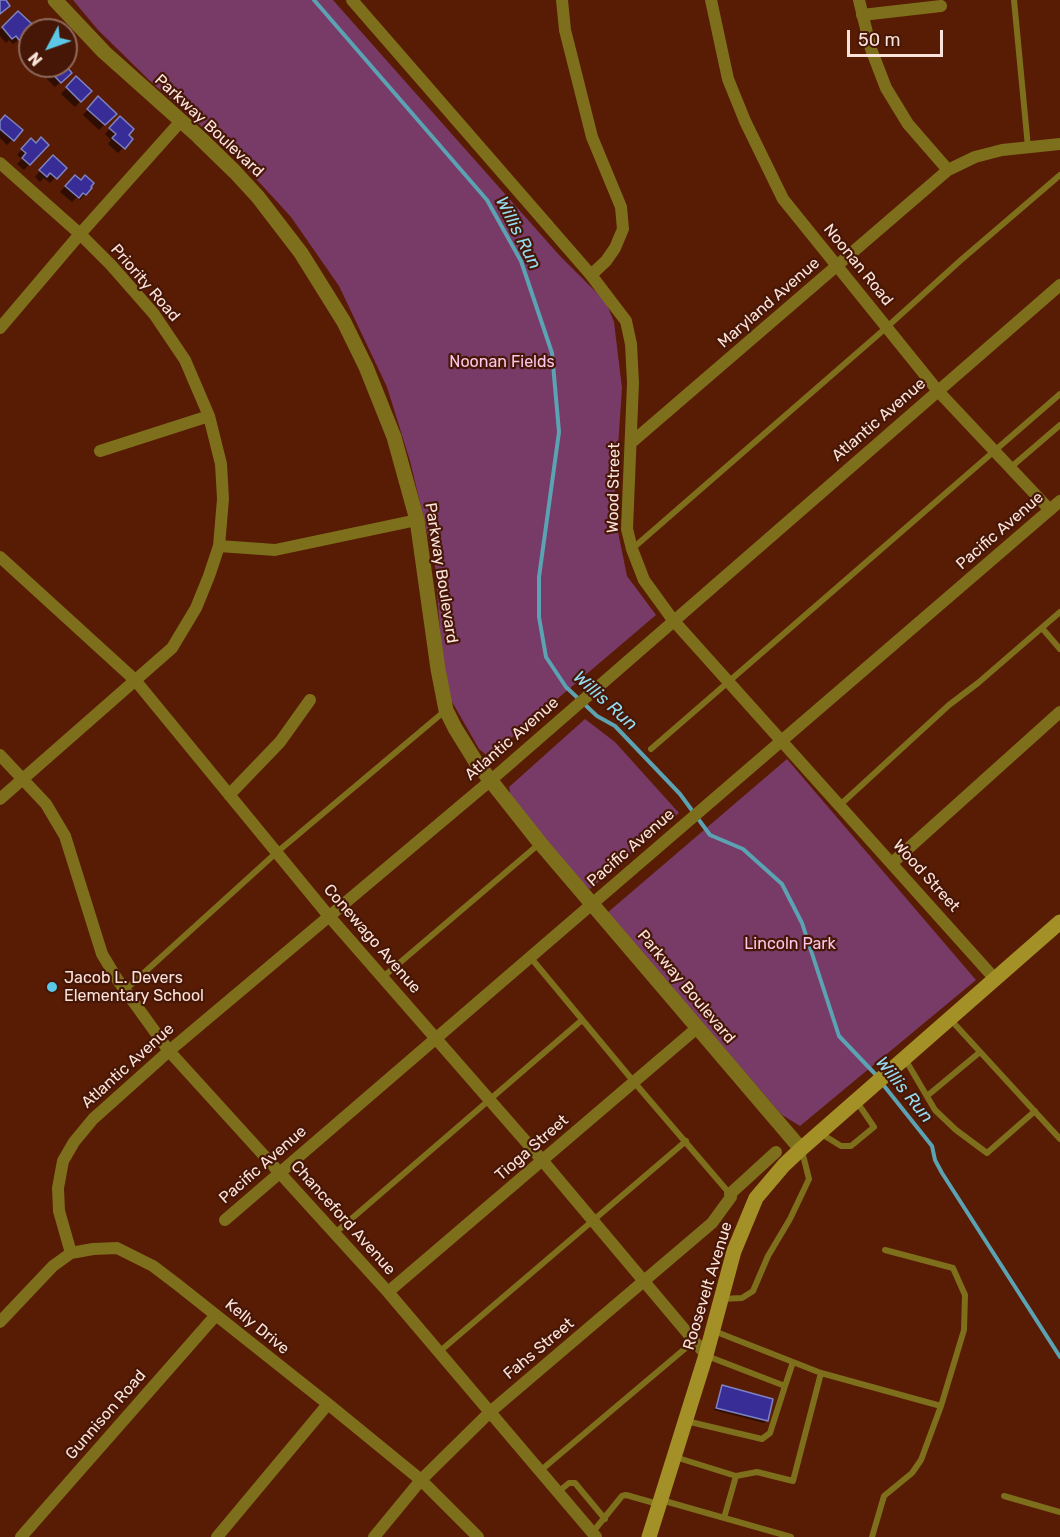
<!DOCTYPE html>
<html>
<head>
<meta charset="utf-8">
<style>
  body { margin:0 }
  #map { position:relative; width:1060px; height:1537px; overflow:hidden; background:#581b03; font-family:Rubik,sans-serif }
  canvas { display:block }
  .north { position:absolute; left:18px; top:18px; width:60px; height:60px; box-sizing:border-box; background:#461706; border:2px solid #8e695b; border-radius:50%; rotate:229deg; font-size:16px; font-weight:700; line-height:24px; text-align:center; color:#fbe3db }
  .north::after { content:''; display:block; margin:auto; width:21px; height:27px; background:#5bc8e7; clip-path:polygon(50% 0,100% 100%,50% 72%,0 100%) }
  .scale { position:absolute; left:847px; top:30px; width:96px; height:27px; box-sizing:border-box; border:3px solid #fbe3db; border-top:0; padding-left:8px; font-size:18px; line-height:21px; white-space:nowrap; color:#fbe3db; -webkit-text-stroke:4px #461706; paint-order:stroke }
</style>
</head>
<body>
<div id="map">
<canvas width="1060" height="1537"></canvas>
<div class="north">N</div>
<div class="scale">50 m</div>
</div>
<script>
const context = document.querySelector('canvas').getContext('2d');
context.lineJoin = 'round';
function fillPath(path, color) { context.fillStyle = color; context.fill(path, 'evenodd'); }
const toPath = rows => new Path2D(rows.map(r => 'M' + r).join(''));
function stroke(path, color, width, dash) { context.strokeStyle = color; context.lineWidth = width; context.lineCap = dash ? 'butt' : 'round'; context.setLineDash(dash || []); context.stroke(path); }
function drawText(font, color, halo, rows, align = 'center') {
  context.font = font + ' Rubik,sans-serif'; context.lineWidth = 4.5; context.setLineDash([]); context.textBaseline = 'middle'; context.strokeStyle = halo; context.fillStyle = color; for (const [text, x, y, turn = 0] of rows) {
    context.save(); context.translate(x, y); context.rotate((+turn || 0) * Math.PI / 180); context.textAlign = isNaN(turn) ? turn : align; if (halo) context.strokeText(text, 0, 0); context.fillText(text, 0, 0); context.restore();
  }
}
const green = toPath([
  [73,0,333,0,560,256,606,302,614,322,622,388,614,506,619,537,627,576,656,615,489,757,479,749,451,700,441,645,435,565,410,461,387,387,339,286,291,217,237,158,149,80,98,30],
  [585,719,615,742,679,813,590,889,582,883,511,799,509,787],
  [787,759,976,980,800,1126,782,1115,607,913]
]);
const shadow = toPath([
  [18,13,22,37,13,44,9,40,6,43,0,36,0,30],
  [30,42,30,63,20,52],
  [47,66,63,66,70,73,55,87,40,72],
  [76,78,90,91,75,107,61,94],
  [92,104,115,114,99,130,83,115],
  [120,118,127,135,131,139,118,153,108,144,111,140,105,134],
  [0,122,21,131,7,145,0,138],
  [31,140,36,145,47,145,24,170,17,164,22,159,17,155],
  [47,163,64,168,50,183,44,178,40,182,35,177],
  [69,182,90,189,80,200,77,197,72,202,60,192],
  [722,1387,766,1420,764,1423,714,1410]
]);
const stream = toPath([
  [314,0,487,200,521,261,552,353,559,432,539,577,539,617,546,657,566,687,597,716,615,726,680,794,710,835,743,849,782,884,802,923,839,1036,877,1076],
  [881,1082,932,1146,935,1160,942,1173,1060,1357]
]);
const building = toPath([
  [0,0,6,0,10,6,0,14,0,0],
  [18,11,32,24,27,29,29,32,19,40,16,36,12,39,2,27,18,11],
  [45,66,66,66,72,73,61,83,45,66],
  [76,76,92,91,81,102,66,87,76,76],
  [98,96,117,114,105,125,87,109,98,96],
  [5,115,23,130,14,141,0,129,0,121,5,115],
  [120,116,134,129,129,135,133,139,125,149,112,138,116,134,109,128,120,116],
  [41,137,49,145,30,165,22,158,26,153,21,149,31,138,36,143,41,137],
  [53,155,67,168,57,179,50,173,47,177,39,170,53,155],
  [75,175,81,180,85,175,94,183,91,187,92,188,86,195,83,193,79,198,65,186,75,175],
  [722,1385,773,1399,768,1421,716,1408,722,1385]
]);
const service = toPath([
  [1014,0,1028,147],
  [1010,468,1060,425],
  [632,549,887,327,961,260,1060,175],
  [1042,628,1060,649],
  [651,749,1060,394],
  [840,805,949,705,978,683,1060,612],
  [531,958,634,1082,730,1194],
  [383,977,539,844],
  [125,990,276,853,446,710],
  [950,1019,1060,1139],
  [905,1059,935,1110,956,1130,987,1153,1035,1111],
  [927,1096,980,1052],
  [820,1133,841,1146,851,1146,874,1127,857,1102],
  [335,1233,582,1020],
  [721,1299,742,1298,753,1291,768,1256,790,1219,809,1179,802,1151],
  [714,1331,821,1373,793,1481,757,1472,736,1476],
  [439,1352,686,1141],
  [821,1373,941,1406],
  [785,1386,793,1362],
  [686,1421,762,1439,770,1433,785,1386,707,1356],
  [675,1457,736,1476,724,1518],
  [540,1471,694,1341],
  [558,1492,569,1483,575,1483,605,1519],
  [1004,1496,1060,1512],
  [661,1500,791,1537],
  [592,1533,622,1496,626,1495,658,1504],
  [872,1537,884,1496,912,1473,921,1460,941,1406,964,1330,965,1295,953,1268,885,1250]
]);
const minor = toPath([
  [352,0,591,275,626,321,631,344,633,383,627,529,632,549,644,580,673,620,995,979],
  [562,0,565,30,592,137,621,207,623,229,615,248,606,261,591,275],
  [711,0,728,79,745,121,783,199,938,391,1050,510],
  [859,0,871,49,886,88,908,124,948,170],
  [862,15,941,6],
  [0,163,80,234,111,265,154,314,185,360,209,416,221,464,223,499,219,546,209,576,196,608,172,648,0,799],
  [0,328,80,234,181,121],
  [632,442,948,170,975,157,1002,150,1060,144],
  [100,451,209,416],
  [219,546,275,550,417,520],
  [0,557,135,680,328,915,542,1160,706,1355],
  [0,755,46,804,65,836,102,954,117,979,169,1051,388,1292,596,1537],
  [229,795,280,742,310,700],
  [892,863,1060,712],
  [225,1220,1060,501],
  [71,1253,59,1211,58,1188,63,1161,74,1142,93,1119,169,1051,490,781,1060,285],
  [388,1292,697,1028],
  [0,1322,53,1266,71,1253,93,1249,117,1248,153,1266,178,1285,328,1404,421,1480,478,1537],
  [21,1537,216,1315],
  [217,1537,328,1404],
  [374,1537,421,1480,490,1412,712,1223,731,1197,730,1194,776,1152]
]);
const tertiary = toPath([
  [55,0,104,52,198,136,235,172,258,197,301,253,344,322,366,367,394,437,417,520,438,669,446,710,455,728,476,762,540,843,801,1149]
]);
const secondary = toPath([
  [649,1537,706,1355,734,1251,756,1198,784,1165,801,1149,1060,922]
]);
const markers = [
  [52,987,6,"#5bc8e7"]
];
const streetNames = [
  ["Parkway Boulevard",209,126,43],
  ["Noonan Road",858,265,51],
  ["Priority Road",145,283,49],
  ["Maryland Avenue",769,303,-41],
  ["Atlantic Avenue",879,420,-41],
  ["Wood Street",614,488,-89],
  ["Pacific Avenue",1000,531,-41],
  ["Parkway Boulevard",441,573,81],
  ["Atlantic Avenue",512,739,-41],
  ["Pacific Avenue",631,848,-41],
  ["Wood Street",926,876,48],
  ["Conewago Avenue",372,939,49],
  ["Parkway Boulevard",686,987,50],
  ["Atlantic Avenue",128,1066,-42],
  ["Tioga Street",532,1148,-41],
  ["Pacific Avenue",263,1165,-41],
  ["Chanceford Avenue",343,1218,48],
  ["Roosevelt Avenue",708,1286,-73],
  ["Kelly Drive",257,1327,39],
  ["Fahs Street",539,1349,-40],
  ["Gunnison Road",106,1415,-49]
];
const parkNames = [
  ["Noonan Fields",502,362],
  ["Lincoln Park",790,944]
];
const poiNames = [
  ["Jacob L. Devers",64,978],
  ["Elementary School",64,996]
];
const waterNames = [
  ["Willis Run",518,233,63],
  ["Willis Run",605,701,42],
  ["Willis Run",904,1090,51]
];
fillPath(green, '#783a66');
fillPath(shadow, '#0007');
stroke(stream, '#5ba2b2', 4);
fillPath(building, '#382d97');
stroke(building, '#7d83c3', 1.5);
stroke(service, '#7d6f1b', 6);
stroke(minor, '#7d6f1b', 12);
stroke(tertiary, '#7d6f1b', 15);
stroke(secondary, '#a39127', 15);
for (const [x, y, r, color] of markers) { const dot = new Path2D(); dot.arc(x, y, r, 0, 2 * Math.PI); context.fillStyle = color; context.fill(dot); stroke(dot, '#461706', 2); }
drawText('16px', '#fbe3db', '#461706', streetNames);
drawText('16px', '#fdc5e9', '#461706', parkNames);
drawText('16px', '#fbe3db', '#461706', poiNames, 'left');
drawText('italic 18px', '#94dcf2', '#461706', waterNames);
</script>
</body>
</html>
